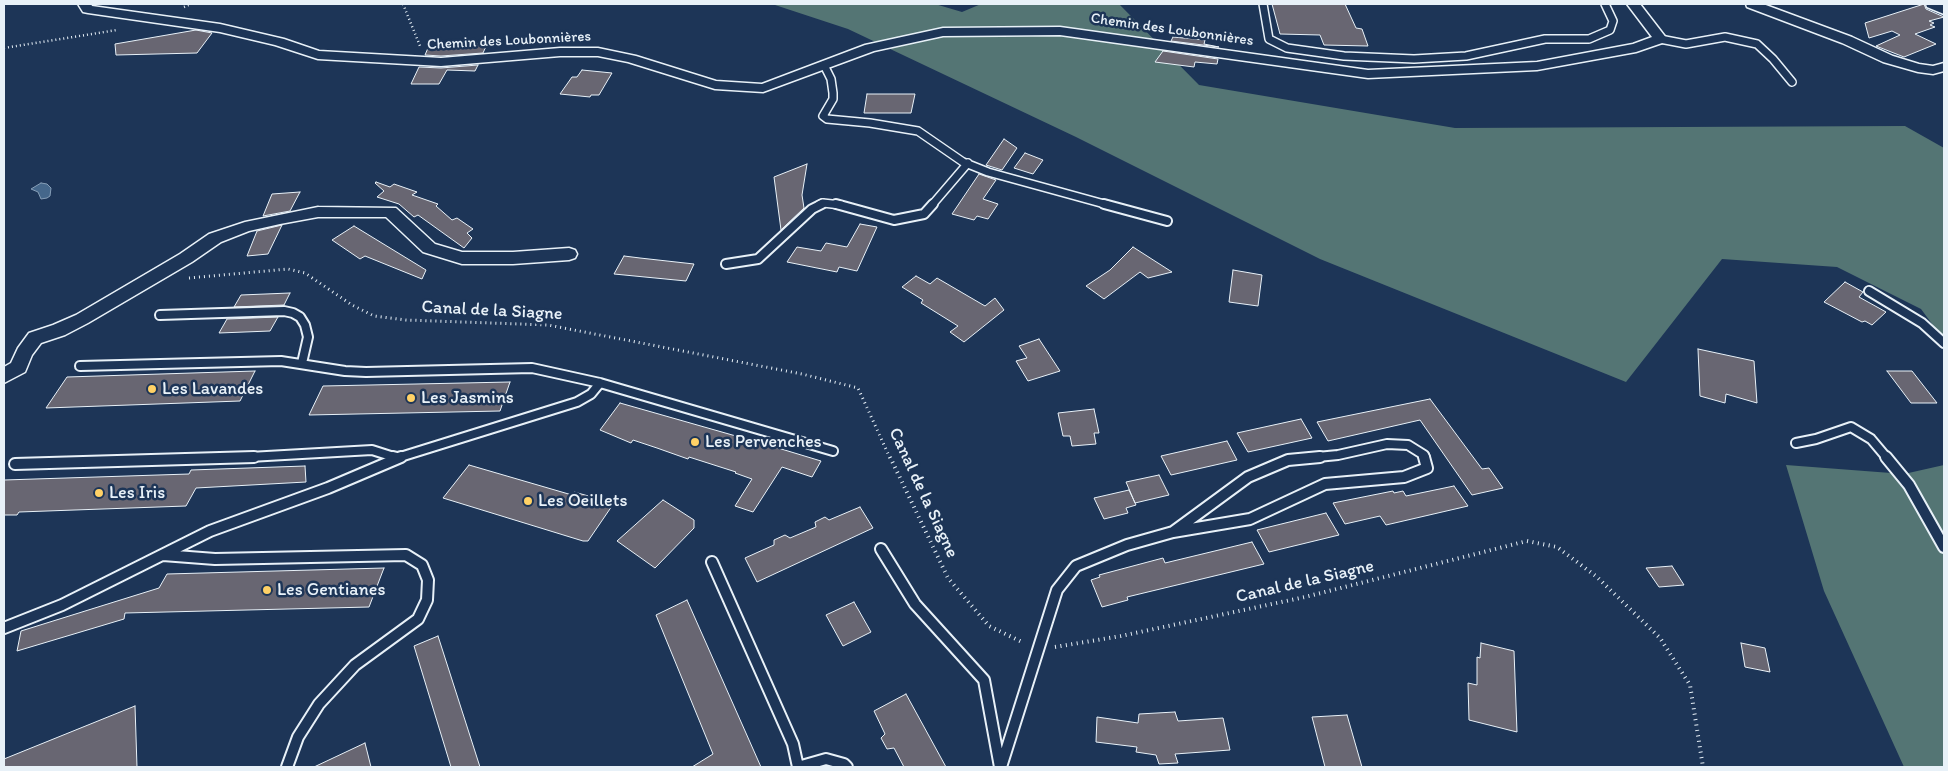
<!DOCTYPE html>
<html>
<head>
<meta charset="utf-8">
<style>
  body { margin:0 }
  #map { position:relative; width:1948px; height:771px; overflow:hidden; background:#1d3557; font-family:Itim,sans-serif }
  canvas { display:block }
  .frame { position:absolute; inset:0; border:5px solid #e8f1f8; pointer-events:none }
</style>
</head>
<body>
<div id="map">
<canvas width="1948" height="771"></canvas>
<div class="frame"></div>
</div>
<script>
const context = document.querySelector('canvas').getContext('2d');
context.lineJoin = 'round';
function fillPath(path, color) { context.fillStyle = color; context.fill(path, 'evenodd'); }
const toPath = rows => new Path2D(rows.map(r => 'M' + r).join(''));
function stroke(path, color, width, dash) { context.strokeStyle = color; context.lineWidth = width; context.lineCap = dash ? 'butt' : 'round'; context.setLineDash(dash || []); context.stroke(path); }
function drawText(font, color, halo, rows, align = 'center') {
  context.font = font + ' Itim,sans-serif'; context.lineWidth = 5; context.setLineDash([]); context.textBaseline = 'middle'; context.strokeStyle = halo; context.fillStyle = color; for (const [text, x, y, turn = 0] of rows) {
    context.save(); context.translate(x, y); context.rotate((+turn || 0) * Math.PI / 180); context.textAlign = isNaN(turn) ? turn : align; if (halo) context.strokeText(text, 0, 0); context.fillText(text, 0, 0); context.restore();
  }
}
const green = toPath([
  [772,4,935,4,962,12,981,4,1119,4,1199,85,1455,128,1905,126,1944,148,1944,340,1921,309,1837,267,1722,259,1626,382,1320,259,1076,137,848,29],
  [1786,465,1904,474,1944,465,1944,767,1904,767,1824,591]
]);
const water = toPath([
  [41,183,47,184,51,188,50,196,47,198,41,199,38,192,31,189,41,183]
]);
const building = toPath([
  [1272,4,1345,4,1356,28,1362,29,1368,46,1324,45,1320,35,1280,34,1272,4],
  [1924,4,1926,9,1944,17,1929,21,1934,23,1930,25,1935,27,1915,34,1936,44,1904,57,1876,46,1900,35,1892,31,1869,38,1865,23,1924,4],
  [196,30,212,33,197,53,116,55,115,44,196,30],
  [1173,37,1205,40,1204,44,1219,47,1171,41,1173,37],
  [487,44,483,53,441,56,425,55,428,48,447,48,449,45,487,44],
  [1163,51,1218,59,1217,64,1195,62,1194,67,1155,62,1163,51],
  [478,65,475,71,447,70,439,84,411,84,419,67,441,68,478,65],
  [582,70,612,73,599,95,591,95,590,97,560,94,572,77,577,77,582,70],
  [867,94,915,94,911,113,864,113,867,94],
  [1004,139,1017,148,1002,170,986,165,1004,139],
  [1025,153,1043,160,1033,174,1014,168,1025,153],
  [807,164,802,195,804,208,781,230,774,177,807,164],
  [979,174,996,180,983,199,998,204,988,219,977,216,974,220,952,214,979,174],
  [376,182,390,187,394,184,417,192,412,195,438,204,436,206,452,220,457,218,473,229,467,233,472,238,464,248,418,215,414,217,399,204,377,197,384,191,375,183,376,182],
  [300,192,290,211,263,216,272,194,300,192],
  [860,224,877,227,857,271,839,267,837,272,787,262,797,247,821,251,826,243,847,247,860,224],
  [282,225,268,254,247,256,257,231,282,225],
  [354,226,426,270,422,279,365,256,360,259,332,240,354,226],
  [1133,247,1172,272,1148,278,1140,272,1104,299,1086,286,1110,270,1133,247],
  [624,256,640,258,694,264,686,281,614,274,624,256],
  [1233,270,1262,275,1258,306,1229,302,1233,270],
  [916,276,930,284,937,278,985,306,995,298,1004,310,964,342,950,332,958,326,921,303,923,300,902,287,916,276],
  [1845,282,1863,292,1859,297,1886,312,1872,325,1865,321,1862,322,1824,302,1845,282],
  [290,293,284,305,234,307,241,295,290,293],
  [278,317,270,331,219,333,227,319,278,317],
  [1039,339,1060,371,1028,381,1016,361,1027,358,1019,346,1039,339],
  [1698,349,1754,361,1757,403,1726,394,1725,403,1700,396,1698,349],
  [255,371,240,401,46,408,67,377,255,371],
  [1887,371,1912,371,1937,403,1911,403,1887,371],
  [510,382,500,411,309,415,323,386,510,382],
  [1430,399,1482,469,1489,468,1503,488,1472,495,1420,420,1328,441,1317,422,1430,399],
  [620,403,778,448,821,461,812,477,782,467,753,512,735,506,752,479,735,473,736,472,689,457,688,459,657,448,633,440,631,443,600,430,620,403],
  [1094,409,1099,433,1094,433,1096,444,1072,446,1070,436,1063,436,1058,413,1094,409],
  [1301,419,1312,438,1248,452,1237,433,1301,419],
  [1227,441,1237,460,1171,475,1161,456,1227,441],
  [469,465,572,495,574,492,614,503,588,541,583,541,443,498,469,465],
  [305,466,306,482,196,488,186,506,19,512,17,515,4,515,4,480,189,474,191,470,305,466],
  [1159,475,1169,495,1135,503,1126,482,1159,475],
  [1454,486,1468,506,1386,525,1380,516,1345,524,1333,503,1393,491,1394,493,1403,491,1406,496,1454,486],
  [1129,490,1136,505,1126,508,1128,513,1104,519,1094,498,1129,490],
  [663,500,694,520,694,528,655,568,617,541,663,500],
  [860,507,873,528,757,582,745,558,774,545,774,540,785,535,790,538,816,527,815,522,825,517,829,520,860,507],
  [1326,513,1339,535,1269,552,1257,530,1326,513],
  [1252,542,1264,564,1127,597,1128,600,1102,607,1091,580,1100,577,1099,575,1163,558,1165,563,1252,542],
  [1672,566,1684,585,1659,587,1646,568,1672,566],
  [384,568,369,607,125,613,124,619,17,651,21,631,159,588,167,574,384,568],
  [687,600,761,767,692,767,713,754,656,615,687,600],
  [854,602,871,632,843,646,826,615,854,602],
  [438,636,480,767,451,767,414,646,438,636],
  [1481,643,1514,651,1517,732,1469,720,1468,683,1477,685,1477,657,1480,658,1481,643],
  [1741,643,1765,648,1770,672,1745,667,1741,643],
  [906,694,946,767,904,767,894,748,887,749,881,738,885,734,874,711,906,694],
  [135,706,137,767,4,767,4,759,135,706],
  [1175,712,1178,721,1223,718,1230,750,1175,754,1178,763,1159,764,1156,755,1136,752,1137,747,1096,742,1097,717,1138,723,1139,714,1175,712],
  [1347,715,1362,767,1325,767,1312,717,1347,715],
  [365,743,371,767,314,767,365,743]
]);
const pathFar2 = toPath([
  [403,4,420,46],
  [184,7,191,4],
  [4,48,117,30]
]);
const pathFar1 = toPath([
  [189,278,288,269,305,273,352,305,374,316,406,320,548,325,802,374,858,388,890,458]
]);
const path = toPath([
  [890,457,948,578,989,626,1024,643],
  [1055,647,1121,636,1305,597,1527,541,1557,547,1597,577,1660,638,1690,685,1703,767]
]);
const serviceFar2 = toPath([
  [1263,4,1269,39,1287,48,1344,56,1414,59,1466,56,1545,39,1589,39,1610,30,1613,21,1605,4],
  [1660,39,1686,44,1725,37,1757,44,1773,59,1792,82],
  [824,65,831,79,833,93,833,99,823,116,827,119,870,123,918,131,963,162,988,172,1108,205],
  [819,205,823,203,841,205],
  [932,205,968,163]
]);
const serviceFar1 = toPath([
  [836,204,894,220,924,214,933,204],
  [1104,204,1167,221],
  [726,264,758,259,812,209,822,204],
  [1869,291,1922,323,1944,343],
  [160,315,284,311,293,313,300,317,305,325,308,337,302,363],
  [80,366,281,361,345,371,366,372,532,368,600,383,833,451],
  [1796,443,1816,439,1851,427,1871,439,1887,458],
  [232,458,372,450,397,458],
  [397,458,577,402,591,394,600,383],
  [1307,458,1338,455,1387,444,1408,445,1424,455,1425,458]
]);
const service = toPath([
  [393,457,397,458],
  [1886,457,1909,485,1944,547],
  [15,464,254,457],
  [1173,532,1248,477,1288,460,1320,457],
  [1173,532,1250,519,1325,484,1404,477,1427,468,1424,457],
  [881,549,915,604,984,680,1000,767],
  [163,555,215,559,406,555,422,565,428,580,427,600,418,619,355,665,319,704,298,737,287,767],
  [712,562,793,744,798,767,826,759,844,764,847,767],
  [4,628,62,605,210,531,328,488,401,457],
  [1001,767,1057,590,1076,566,1127,545,1173,532]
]);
const minor = toPath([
  [78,4,91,4,92,6,220,24,284,39,319,51,441,58,560,48,598,48,636,56,716,81,762,84,865,45,943,28,1060,27,1368,70,1537,62,1633,44,1652,37,1627,4,1640,4,1667,39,1665,42,1636,52,1537,70,1368,78,1060,35,943,36,874,51,763,92,715,89,628,62,598,56,560,56,441,66,318,59,275,45,220,32,88,13,83,12,78,4],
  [1746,4,1763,4,1852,37,1893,56,1919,64,1933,66,1944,63,1944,71,1933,74,1918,72,1883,62,1842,43,1747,7,1746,4],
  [1926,4,1944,5,1944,14,1927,7,1926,4],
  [318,207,396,208,435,244,462,252,513,252,569,248,575,250,577,254,575,258,569,260,513,264,462,264,423,252,386,217,318,217,280,224,249,231,221,242,192,262,88,323,65,335,41,343,32,355,25,372,4,383,4,367,11,363,18,348,29,333,53,325,76,315,180,254,209,234,245,222,318,207]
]);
const markers = [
  [152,389,5,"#ffd166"],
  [411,398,5,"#ffd166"],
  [695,442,5,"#ffd166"],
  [99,493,5,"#ffd166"],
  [528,501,5,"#ffd166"],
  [267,590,5,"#ffd166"]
];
const farStreetnames = [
  ["Chemin des Loubonnières",1172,30,8],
  ["Chemin des Loubonnières",509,41,-3]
];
const streetNames = [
  ["Canal de la Siagne",492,311,3],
  ["Canal de la Siagne",923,493,65],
  ["Canal de la Siagne",1305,582,-13]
];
const poiNames = [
  ["Les Lavandes",162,389],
  ["Les Jasmins",421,398],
  ["Les Pervenches",705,442],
  ["Les Iris",109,493],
  ["Les Oeillets",538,501],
  ["Les Gentianes",277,590]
];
fillPath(green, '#547574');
fillPath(water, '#45678b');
stroke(water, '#869eb7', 1);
fillPath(building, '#686672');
stroke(building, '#e8f1f8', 1);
stroke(serviceFar2, '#e8f1f8', 10);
stroke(serviceFar1, '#e8f1f8', 12);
stroke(service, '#e8f1f8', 14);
stroke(minor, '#e8f1f8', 3);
stroke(pathFar2, '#e8f1f8', 2.5, [1, 3]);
stroke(pathFar1, '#e8f1f8', 3, [1, 4]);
stroke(path, '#e8f1f8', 4, [1, 4.5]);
stroke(serviceFar2, '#1d3557', 7);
stroke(serviceFar1, '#1d3557', 8);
stroke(service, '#1d3557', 10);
fillPath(minor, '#1d3557');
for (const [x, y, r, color] of markers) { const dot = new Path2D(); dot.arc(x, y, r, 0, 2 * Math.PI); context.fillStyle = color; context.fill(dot); stroke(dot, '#1d3557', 2); }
drawText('15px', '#e8f1f8', '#1d3557', farStreetnames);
drawText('18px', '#e8f1f8', '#1d3557', streetNames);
drawText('18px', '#e8f1f8', '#1d3557', poiNames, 'left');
</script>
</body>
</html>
